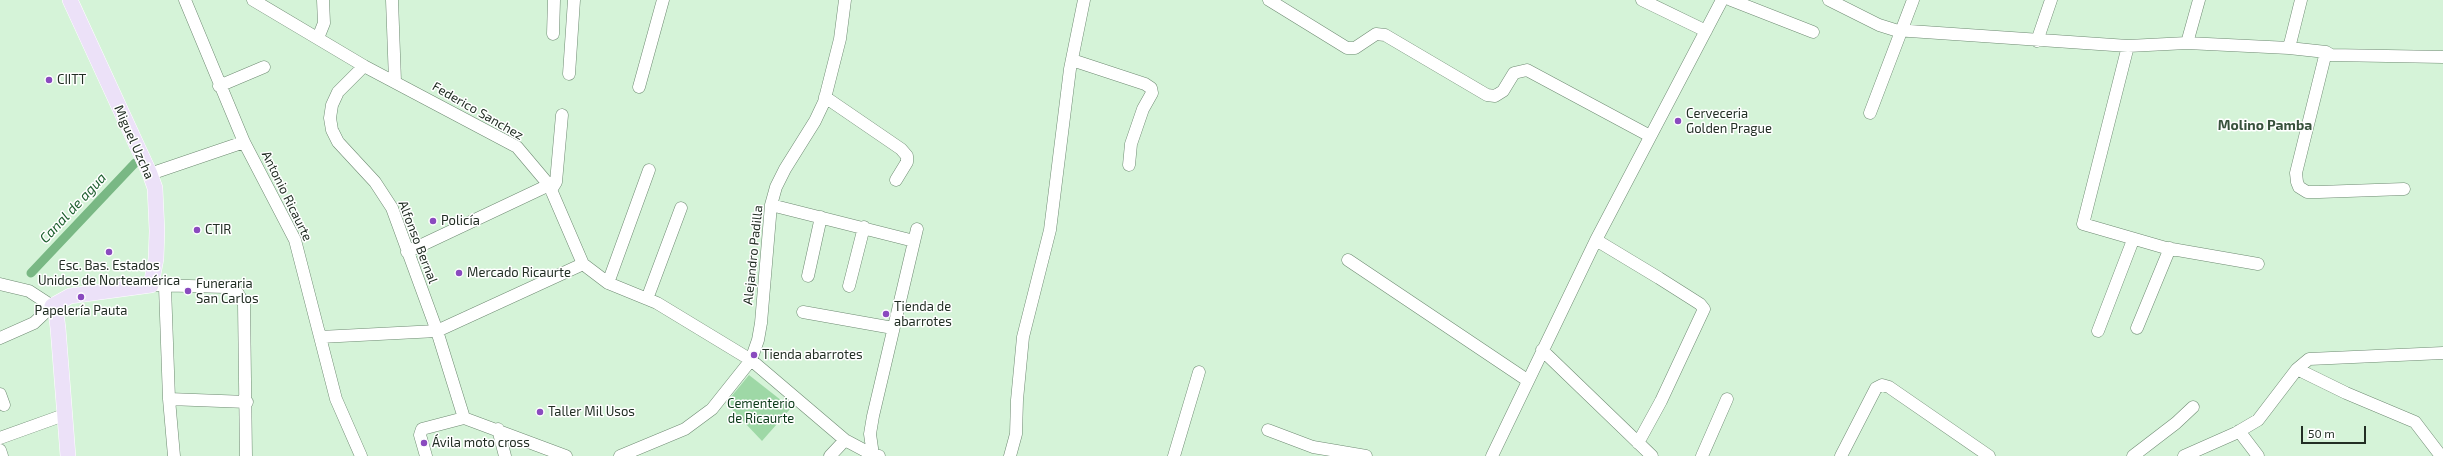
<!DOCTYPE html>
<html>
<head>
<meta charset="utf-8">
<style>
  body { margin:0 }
  #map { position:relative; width:2443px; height:456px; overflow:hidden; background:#d5f3d8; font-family:"Exo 2",sans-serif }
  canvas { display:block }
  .scale { position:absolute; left:2301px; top:426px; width:65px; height:18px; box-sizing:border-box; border:2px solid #222e24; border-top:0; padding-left:5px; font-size:12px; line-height:14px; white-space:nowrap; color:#222e24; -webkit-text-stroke:3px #fff; paint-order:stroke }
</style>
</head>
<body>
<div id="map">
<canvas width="2443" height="456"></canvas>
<div class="scale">50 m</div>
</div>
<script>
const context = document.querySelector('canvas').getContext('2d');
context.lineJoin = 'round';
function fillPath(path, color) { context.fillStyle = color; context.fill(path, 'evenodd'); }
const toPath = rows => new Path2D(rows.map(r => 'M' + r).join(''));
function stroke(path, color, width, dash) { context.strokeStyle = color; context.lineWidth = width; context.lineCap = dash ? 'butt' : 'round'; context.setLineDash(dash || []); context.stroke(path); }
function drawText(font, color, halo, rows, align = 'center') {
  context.font = font + ' "Exo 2",sans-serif'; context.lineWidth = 3; context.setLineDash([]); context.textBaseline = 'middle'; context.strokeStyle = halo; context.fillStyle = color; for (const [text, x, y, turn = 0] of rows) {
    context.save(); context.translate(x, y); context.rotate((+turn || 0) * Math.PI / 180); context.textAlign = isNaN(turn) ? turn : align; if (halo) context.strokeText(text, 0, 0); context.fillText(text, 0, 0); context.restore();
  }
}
const green = toPath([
  [749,375,791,408,762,441,726,403]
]);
const canal = toPath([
  [31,273,135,163]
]);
const minor = toPath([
  [185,0,244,142,295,240,336,399,361,456],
  [253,0,364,66,517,147,549,185,583,264,608,283,657,303,751,360,845,440,875,456],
  [392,0,395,81],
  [1269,0,1347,48,1355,48,1376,34,1385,35,1487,95,1495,96,1503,91,1514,73,1527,70,1650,136],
  [1642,0,1706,31],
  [1731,0,1813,32],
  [1829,0,1879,25,1895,30,2128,46,2187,43,2289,48,2326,52,2331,55,2443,57],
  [553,34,554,0],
  [318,38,324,23,323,0],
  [2037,41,2051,0],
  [2187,43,2199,0],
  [2128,46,2083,224,2166,248,2258,264],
  [2289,48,2301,0],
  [2326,52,2296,173,2297,182,2299,187,2307,192,2319,192,2404,189],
  [1072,60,1145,84,1151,88,1152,93,1143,109,1131,144,1129,165],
  [364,66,338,92,332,105,330,118,332,130,338,142,375,182,392,208,437,331,464,418,566,456],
  [569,74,574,0],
  [219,86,264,67],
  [639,87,663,0],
  [825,97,901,149,907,156,907,162,896,180],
  [1870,113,1913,0],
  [150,174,244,142],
  [551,190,556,182,562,115],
  [771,205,914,241],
  [1596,240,1659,278,1700,304,1704,309,1661,401,1638,443],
  [407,252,549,185],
  [1348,260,1527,380],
  [808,276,821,217],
  [608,283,649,170],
  [0,284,29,291,52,306,34,323,0,338],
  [151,285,226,287,237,292,244,304,246,456],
  [849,286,864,227],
  [165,287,169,399,174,456],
  [647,299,681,208],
  [803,312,893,328],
  [2137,328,2170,248],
  [2098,331,2133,240],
  [320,337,437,331,583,264],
  [1542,350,1652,456],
  [2297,369,2346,393,2415,422,2441,456],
  [0,394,4,405],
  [169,399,247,402],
  [498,429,505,456],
  [1268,430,1313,447,1366,456],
  [2239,431,2258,456],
  [0,438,64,415],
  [0,450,2,456],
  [426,456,420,435,422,429,464,418],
  [620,456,685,429,712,409,751,360,758,340,761,323,771,205,776,187,785,169,815,121,824,102,840,39,845,0],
  [830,456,845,440],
  [879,456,873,455,870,434,873,416,917,229],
  [1010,456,1016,434,1017,400,1023,337,1050,230,1070,69,1084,0],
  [1174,456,1199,372],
  [1492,456,1596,240,1722,0],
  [1702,456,1727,399],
  [1841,456,1876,388,1882,385,1889,387,1989,456],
  [2133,456,2176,423,2193,407],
  [2184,456,2236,433,2258,420,2297,369,2309,359,2443,353]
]);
const major = toPath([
  [68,456,58,328,56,313,52,306,70,296,151,285,156,259,157,231,155,188,150,174,70,0]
]);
const markers = [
  [49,80,4,"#8a4abf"],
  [1678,121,4,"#8a4abf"],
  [433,221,4,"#8a4abf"],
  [197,230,4,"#8a4abf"],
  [109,252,4,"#8a4abf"],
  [459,273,4,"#8a4abf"],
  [188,291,4,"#8a4abf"],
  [81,297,4,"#8a4abf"],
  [886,314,4,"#8a4abf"],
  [754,355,4,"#8a4abf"],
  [540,412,4,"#8a4abf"],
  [424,443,4,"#8a4abf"]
];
const poiNames = [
  ["CIITT",57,80],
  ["Cerveceria",1686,114],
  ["Golden Prague",1686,129],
  ["Policía",441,221],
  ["CTIR",205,230],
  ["Esc. Bas. Estados",109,266,"center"],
  ["Unidos de Norteamérica",109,281,"center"],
  ["Mercado Ricaurte",467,273],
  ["Funeraria",196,284],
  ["San Carlos",196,299],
  ["Tienda de",894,307],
  ["abarrotes",894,322],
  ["Papelería Pauta",81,311,"center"],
  ["Tienda abarrotes",762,355],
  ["Taller Mil Usos",548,412],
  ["Ávila moto cross",432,443]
];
const streetNames = [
  ["Federico Sanchez",478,111,30],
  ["Miguel Uzcha",134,142,66],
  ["Antonio Ricaurte",287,196,64],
  ["Alfonso Bernal",418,242,69],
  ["Alejandro Padilla",753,255,-84]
];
const parkNames = [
  ["Cementerio",761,404],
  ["de Ricaurte",761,419]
];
const neighbourhoodNames = [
  ["Molino Pamba",2265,125]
];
const waterNames = [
  ["Canal de agua",73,208,-47]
];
fillPath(green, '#9ed8a6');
stroke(canal, '#79b884', 9);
stroke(minor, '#6e8a72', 13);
stroke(major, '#fff', 16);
stroke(minor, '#fff', 12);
stroke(major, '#ece1f8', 15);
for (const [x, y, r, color] of markers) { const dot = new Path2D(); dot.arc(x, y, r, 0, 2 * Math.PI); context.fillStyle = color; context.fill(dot); stroke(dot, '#fff', 1.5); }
drawText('13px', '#222e24', '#fff', poiNames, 'left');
drawText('13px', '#222e24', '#fff', streetNames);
drawText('13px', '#0b3a18', '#fff', parkNames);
drawText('bold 14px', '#37513b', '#fff', neighbourhoodNames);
drawText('italic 14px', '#1d5f2e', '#fff', waterNames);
</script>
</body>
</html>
